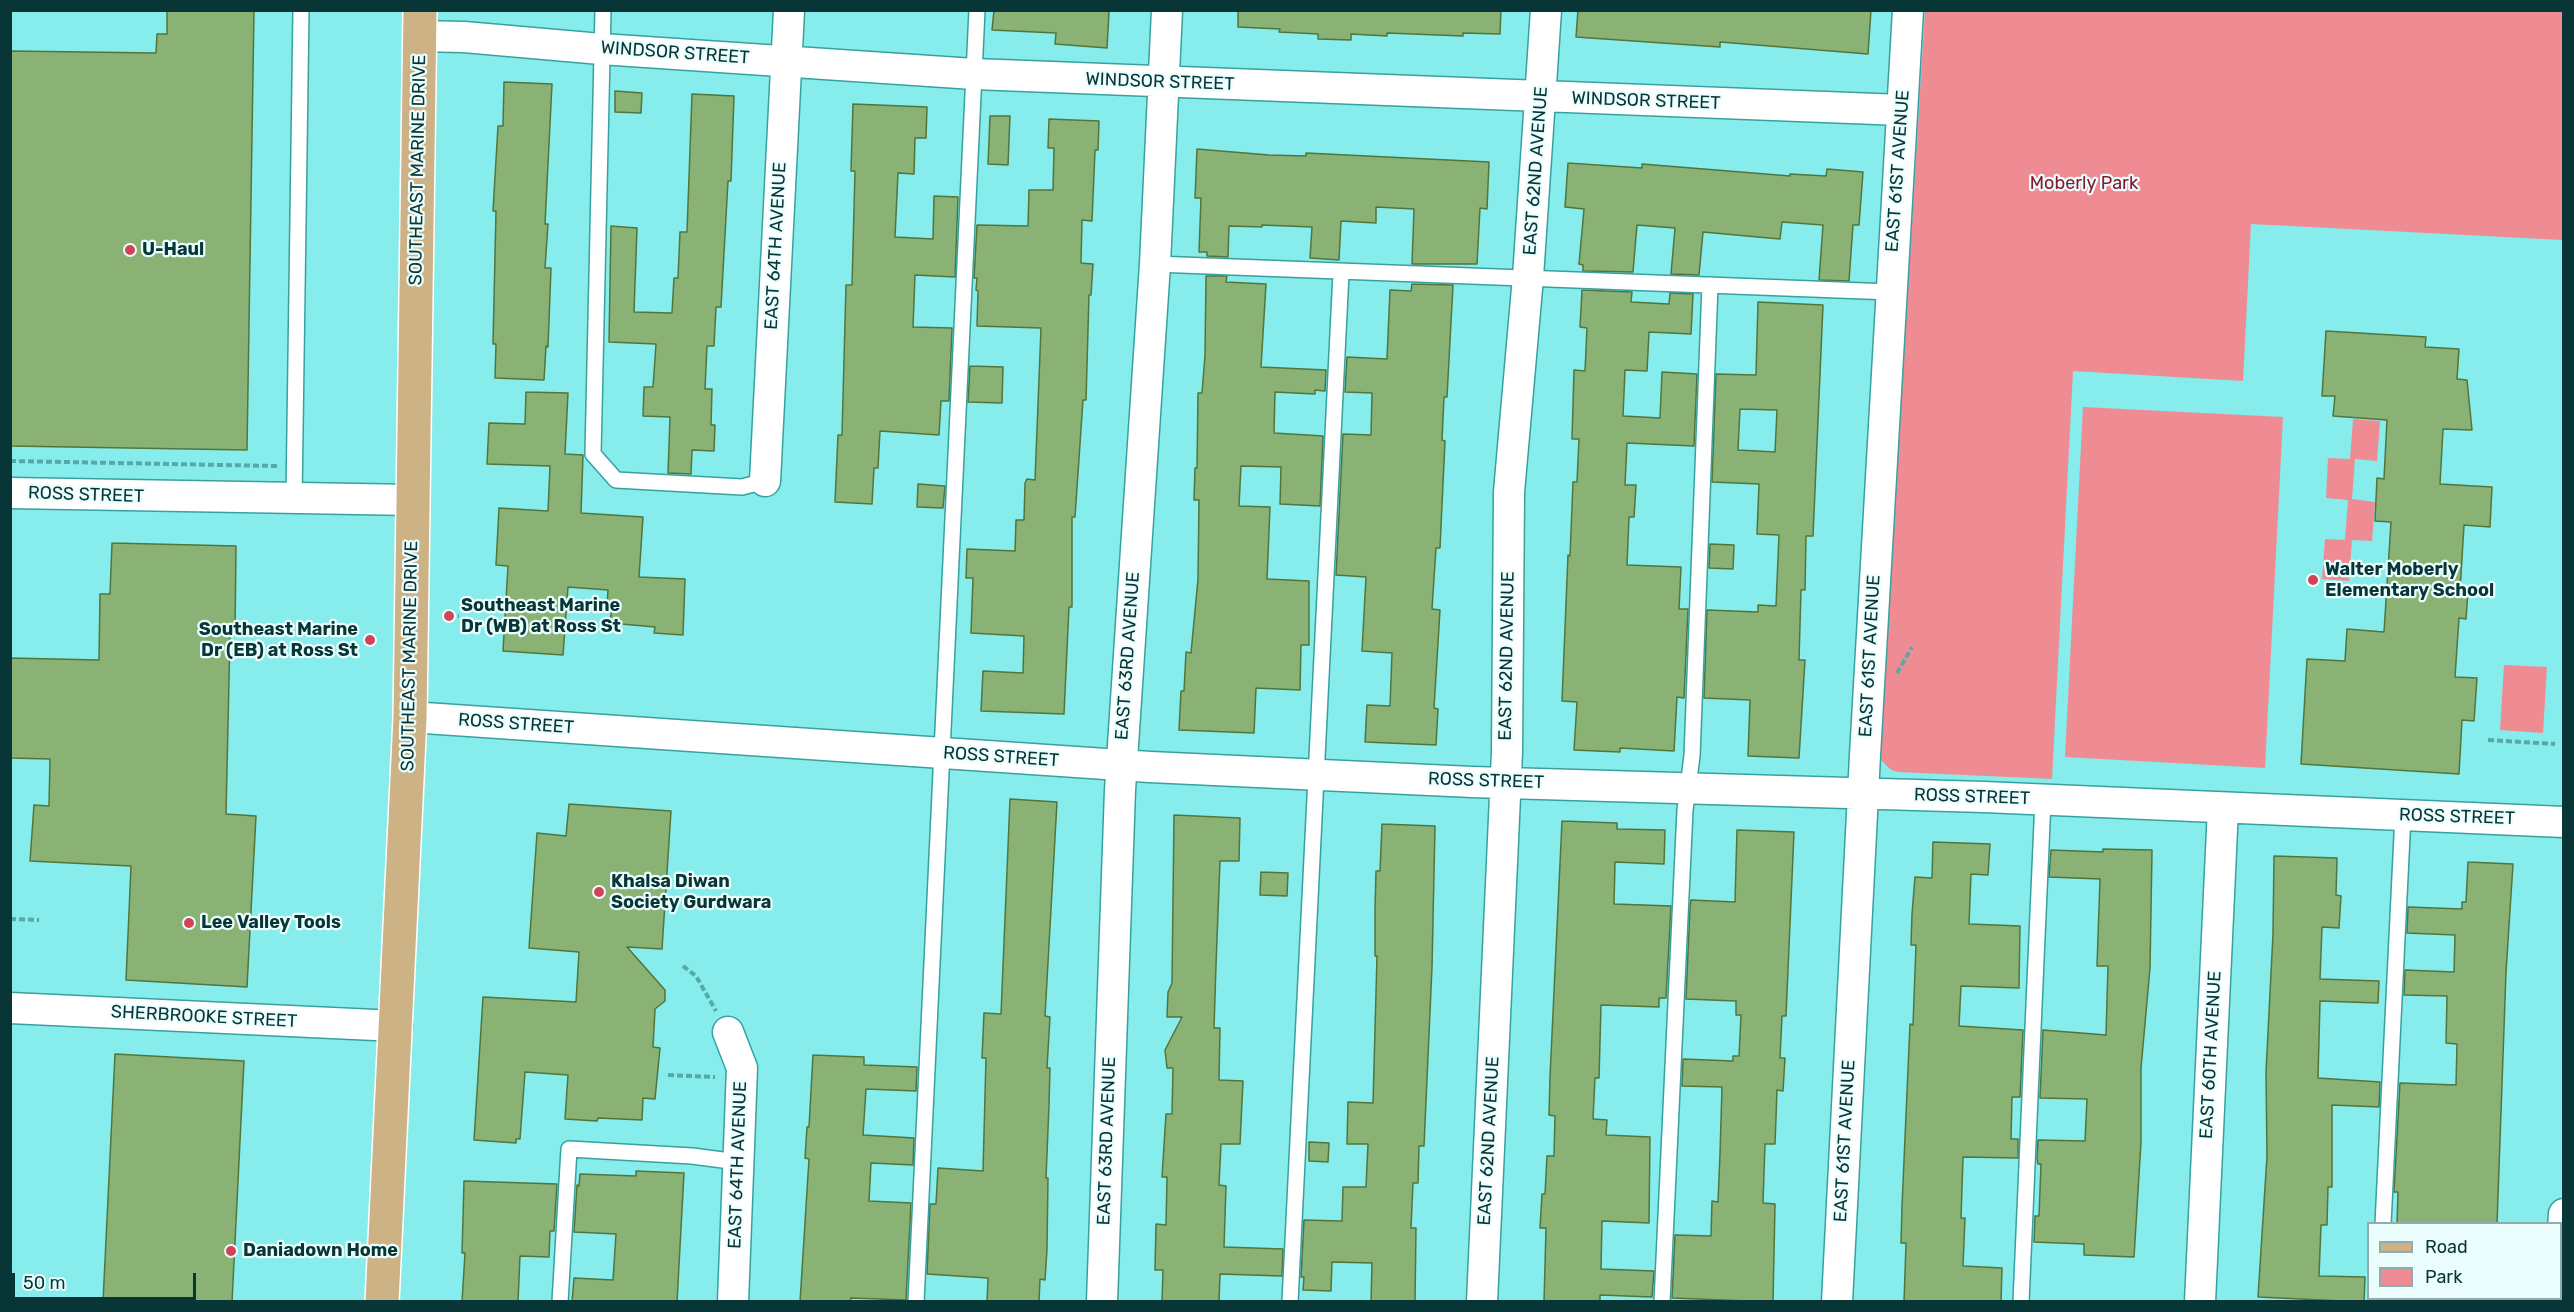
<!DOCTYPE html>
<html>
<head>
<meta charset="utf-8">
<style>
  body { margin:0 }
  #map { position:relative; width:2574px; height:1312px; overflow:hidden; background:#87ecec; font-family:Rubik,sans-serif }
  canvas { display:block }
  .frame { position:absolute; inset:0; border:12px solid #083637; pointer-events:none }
  .legend { position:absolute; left:2367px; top:1222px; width:195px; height:78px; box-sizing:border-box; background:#ebfdfd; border:2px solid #90adae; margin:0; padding:8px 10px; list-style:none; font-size:18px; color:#083637 }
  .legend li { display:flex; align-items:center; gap:12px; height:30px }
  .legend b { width:30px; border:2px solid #90adae }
  .scale { position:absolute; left:12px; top:1273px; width:184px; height:27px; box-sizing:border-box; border:3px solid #083637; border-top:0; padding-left:8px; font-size:18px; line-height:21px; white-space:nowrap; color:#083637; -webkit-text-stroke:4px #ebfdfd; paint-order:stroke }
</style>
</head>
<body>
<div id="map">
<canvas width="2574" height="1312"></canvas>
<div class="frame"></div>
<ul class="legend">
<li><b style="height:8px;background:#cdb286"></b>Road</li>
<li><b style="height:16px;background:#ef8c93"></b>Park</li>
</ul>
<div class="scale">50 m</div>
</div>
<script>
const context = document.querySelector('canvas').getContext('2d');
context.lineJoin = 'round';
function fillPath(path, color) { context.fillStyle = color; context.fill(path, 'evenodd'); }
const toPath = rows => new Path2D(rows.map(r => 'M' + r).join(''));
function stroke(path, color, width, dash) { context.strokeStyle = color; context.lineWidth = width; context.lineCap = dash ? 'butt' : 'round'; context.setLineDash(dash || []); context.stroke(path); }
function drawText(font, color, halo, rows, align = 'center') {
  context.font = font + ' Rubik,sans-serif'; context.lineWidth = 4.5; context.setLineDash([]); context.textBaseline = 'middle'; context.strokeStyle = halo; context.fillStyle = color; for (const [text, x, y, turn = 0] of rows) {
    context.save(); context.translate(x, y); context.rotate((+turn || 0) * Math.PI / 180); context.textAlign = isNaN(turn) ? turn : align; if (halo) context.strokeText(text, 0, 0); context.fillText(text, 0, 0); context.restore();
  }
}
const green = toPath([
  [1925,11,2563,11,2563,240,2251,224,2243,381,2073,371,2052,779,1898,772,1891,770,1881,760,1883,702,1877,668,1885,664],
  [2083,407,2283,417,2265,768,2065,757],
  [2353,419,2380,421,2377,461,2355,459,2352,499,2375,502,2372,541,2352,540,2349,581,2322,579,2325,539,2345,540,2348,500,2326,498,2328,458,2350,459],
  [2504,665,2547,667,2543,733,2500,730]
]);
const building = toPath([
  [167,10,254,10,247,450,10,446,10,51,156,53,157,34,167,34,167,10],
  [994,10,1107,10,1109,13,1107,48,1055,44,1056,33,992,30,994,10],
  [1238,10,1501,10,1500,34,1463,33,1463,36,1387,33,1387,36,1351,34,1351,40,1318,39,1318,34,1279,32,1280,29,1238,27,1238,10],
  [1578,10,1871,10,1868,54,1720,42,1720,47,1576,37,1578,10],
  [504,82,552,84,545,224,548,224,545,268,551,268,548,347,546,346,544,380,495,378,496,344,493,344,496,211,493,211,498,126,503,126,504,82],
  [615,91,642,93,641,113,615,112,615,91],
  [692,94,734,96,731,181,728,181,721,307,716,307,714,346,707,346,705,389,712,389,711,425,715,425,714,451,692,450,691,474,668,473,670,417,643,416,644,387,653,387,656,344,609,342,611,226,637,228,634,312,672,313,674,278,678,278,680,232,687,232,692,94],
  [853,104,927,107,926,138,915,138,914,174,898,173,895,237,933,239,934,196,958,197,955,277,915,275,913,327,952,328,949,401,941,401,939,435,880,431,878,468,874,468,872,504,835,502,838,435,842,435,846,285,852,285,855,171,851,171,853,104],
  [990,116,1010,116,1008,165,988,164,990,116],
  [1049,119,1099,121,1098,150,1095,150,1092,221,1082,220,1081,263,1093,264,1091,295,1089,295,1086,400,1083,400,1075,517,1072,517,1072,607,1069,607,1064,714,981,711,983,671,1023,673,1024,636,971,633,973,578,966,578,967,549,1015,551,1016,520,1024,520,1025,483,1027,479,1035,480,1041,328,977,326,978,291,976,290,977,278,974,278,977,225,1028,226,1029,190,1053,190,1054,148,1048,148,1049,119],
  [1197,149,1269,155,1306,156,1306,153,1489,162,1487,209,1480,208,1477,264,1412,264,1414,209,1376,207,1376,223,1341,221,1339,260,1310,258,1312,227,1262,225,1262,227,1229,226,1228,257,1207,256,1207,252,1199,252,1201,198,1195,198,1197,149],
  [1568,163,1642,168,1642,164,1790,176,1790,174,1826,176,1827,169,1863,172,1859,225,1853,225,1849,281,1819,280,1823,225,1782,222,1780,239,1703,232,1699,275,1671,274,1675,228,1637,225,1633,272,1583,271,1583,265,1579,264,1584,209,1565,207,1568,163],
  [1206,276,1227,276,1226,282,1266,284,1261,367,1326,370,1325,391,1315,390,1315,394,1275,392,1274,433,1323,436,1320,506,1280,504,1281,467,1241,466,1239,506,1270,507,1267,579,1309,581,1309,645,1301,645,1300,690,1256,688,1254,733,1179,730,1181,691,1184,691,1186,652,1191,653,1198,579,1199,500,1194,500,1195,468,1197,468,1198,393,1202,393,1205,355,1206,276],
  [1412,284,1453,285,1447,397,1444,397,1442,440,1445,441,1440,548,1436,548,1432,609,1440,610,1434,708,1438,709,1436,745,1365,742,1367,705,1390,706,1392,653,1362,651,1366,577,1336,575,1343,434,1371,435,1372,393,1345,392,1347,357,1387,359,1390,290,1411,291,1412,284],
  [1582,290,1632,292,1631,302,1669,304,1670,293,1693,294,1691,334,1649,332,1647,371,1625,370,1623,416,1660,418,1662,372,1697,374,1694,446,1627,443,1625,485,1636,485,1634,517,1629,517,1627,565,1681,567,1679,609,1688,609,1684,698,1677,697,1674,751,1620,748,1620,752,1574,750,1577,702,1562,701,1568,555,1570,556,1573,482,1577,482,1579,439,1572,439,1574,370,1585,371,1587,328,1580,327,1582,290],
  [1758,302,1823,305,1813,536,1806,536,1805,590,1801,590,1799,660,1805,660,1799,758,1748,756,1750,700,1704,698,1707,610,1758,612,1758,605,1776,606,1779,535,1757,534,1759,484,1712,482,1716,374,1756,375,1758,302],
  [1740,409,1777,410,1775,452,1738,450,1740,409],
  [2326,331,2426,337,2425,347,2459,349,2457,379,2467,380,2472,430,2443,429,2440,484,2492,487,2490,527,2464,525,2460,591,2468,591,2466,619,2459,618,2455,677,2477,678,2474,721,2462,720,2459,774,2301,764,2307,659,2345,661,2347,629,2384,632,2391,522,2375,521,2377,478,2384,479,2387,420,2333,416,2335,396,2322,396,2326,331],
  [970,366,1003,367,1002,403,968,402,970,366],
  [526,392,568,393,565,454,583,455,581,513,643,517,639,577,685,579,683,635,654,633,655,627,610,623,612,605,607,605,608,590,568,587,563,655,503,651,508,566,496,565,499,508,548,511,550,466,487,464,489,423,525,424,526,392],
  [918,484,945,486,943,508,917,507,918,484],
  [112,543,236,546,235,635,230,635,226,814,256,816,247,987,126,980,131,866,30,861,34,805,49,806,50,759,10,758,10,658,99,660,100,594,110,594,112,543],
  [1710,544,1734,545,1733,569,1709,568,1710,544],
  [1010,799,1057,802,1045,1016,1050,1017,1047,1068,1050,1068,1049,1105,1046,1178,1048,1178,1047,1249,1045,1280,1040,1279,1039,1302,987,1302,988,1278,927,1274,930,1204,936,1204,938,1168,983,1171,986,1058,982,1058,984,1013,1001,1014,1010,799],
  [569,804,671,811,662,949,627,947,665,990,665,1001,655,1009,653,1047,660,1048,655,1099,643,1098,642,1120,598,1118,597,1121,565,1119,568,1075,525,1072,520,1139,516,1139,516,1143,474,1140,483,997,576,1002,579,952,529,948,537,833,566,836,569,804],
  [1174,815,1240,818,1239,861,1220,861,1216,965,1214,1028,1220,1028,1219,1080,1243,1081,1240,1144,1221,1144,1219,1185,1226,1186,1224,1247,1283,1249,1282,1276,1220,1274,1219,1302,1162,1302,1163,1270,1155,1270,1156,1224,1166,1225,1167,1177,1162,1177,1166,1114,1172,1114,1173,1068,1167,1068,1165,1050,1182,1017,1167,1017,1168,992,1172,983,1174,815],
  [1562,821,1617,823,1617,829,1665,830,1664,864,1615,862,1614,904,1671,906,1666,998,1659,998,1659,1007,1601,1005,1599,1078,1595,1078,1593,1119,1607,1120,1606,1135,1650,1137,1649,1223,1602,1221,1601,1269,1654,1271,1652,1297,1600,1295,1600,1302,1544,1302,1546,1228,1540,1228,1542,1194,1545,1194,1547,1156,1554,1156,1555,1116,1549,1115,1550,1077,1562,821],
  [1382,824,1435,826,1432,967,1424,1146,1419,1146,1418,1183,1413,1183,1411,1228,1416,1228,1415,1302,1371,1302,1372,1263,1332,1262,1331,1291,1303,1290,1304,1277,1301,1277,1304,1220,1342,1221,1343,1187,1366,1187,1368,1144,1347,1144,1348,1102,1373,1103,1377,956,1375,956,1375,911,1376,871,1380,871,1382,824],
  [1737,830,1794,832,1786,1016,1782,1016,1780,1058,1785,1058,1783,1091,1777,1090,1775,1144,1765,1144,1763,1203,1775,1204,1773,1302,1672,1298,1675,1235,1711,1236,1712,1201,1718,1202,1720,1154,1722,1087,1682,1086,1683,1059,1733,1061,1733,1056,1739,1056,1741,1015,1736,1015,1736,1001,1686,999,1690,907,1691,900,1735,902,1737,830],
  [1933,842,1990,844,1988,875,1971,874,1969,924,2020,926,2019,988,1961,986,1959,1026,2023,1030,2020,1097,2012,1097,2011,1139,2018,1139,2018,1158,1963,1157,1961,1218,1965,1218,1963,1266,2002,1268,2001,1302,1904,1302,1906,1243,1901,1243,1902,1206,1910,1024,1913,1025,1916,945,1911,945,1912,914,1915,877,1932,878,1933,842],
  [2103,849,2152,850,2150,968,2141,1068,2141,1142,2134,1257,2084,1255,2084,1244,2034,1242,2035,1216,2039,1216,2041,1164,2038,1164,2037,1159,2038,1140,2085,1141,2087,1099,2040,1098,2043,1030,2106,1035,2108,966,2097,966,2100,879,2049,877,2051,850,2103,852,2103,849],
  [2274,856,2337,858,2336,895,2341,896,2339,928,2322,927,2320,979,2379,981,2378,1003,2320,1001,2318,1078,2380,1082,2379,1107,2332,1105,2332,1187,2328,1187,2327,1225,2321,1225,2319,1276,2365,1277,2364,1302,2258,1297,2267,1156,2266,1072,2273,934,2274,856],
  [2468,862,2513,864,2506,972,2497,1224,2397,1224,2398,1192,2394,1192,2400,1083,2456,1085,2457,1044,2446,1043,2447,996,2404,995,2405,970,2454,972,2455,935,2407,933,2408,907,2462,909,2462,902,2466,902,2468,862],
  [1261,872,1288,873,1287,896,1260,895,1261,872],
  [115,1054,244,1061,232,1302,103,1302,115,1054],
  [813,1055,864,1057,864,1065,917,1067,916,1091,866,1089,863,1135,914,1138,913,1165,871,1163,869,1201,911,1203,906,1300,851,1298,850,1302,800,1302,809,1159,805,1158,807,1127,809,1127,813,1055],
  [1309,1142,1329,1143,1328,1162,1309,1161,1309,1142],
  [636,1171,684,1173,677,1302,572,1302,574,1278,613,1280,616,1234,574,1232,577,1185,579,1186,580,1174,636,1176,636,1171],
  [464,1181,557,1184,554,1231,550,1231,549,1257,520,1256,518,1302,462,1302,465,1253,462,1253,464,1181]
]);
const path = toPath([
  [10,461,277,466],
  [449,616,459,616],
  [1897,673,1912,647],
  [2488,740,2555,744],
  [10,919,39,920],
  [683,966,696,976,716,1011],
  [668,1075,715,1077]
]);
const service = toPath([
  [603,10,593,454,616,480,742,487,765,481],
  [1155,264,1891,292],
  [294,499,301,10],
  [2383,1224,2403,815],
  [560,1302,569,1149,692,1156,738,1162],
  [916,1302,977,10],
  [1290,1302,1341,273],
  [1662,1302,1685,810,1692,756,1710,285],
  [2021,1302,2043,800],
  [2379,1302,2379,1298]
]);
const minor = toPath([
  [419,36,464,37,601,49,974,74,1902,110],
  [765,481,789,10],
  [10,493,414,500],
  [410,717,1150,767,1472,782,1984,797,2564,822],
  [10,1008,397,1026],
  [728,1032,742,1068,733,1302],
  [2560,1270,2564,1214],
  [1102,1302,1120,790,1155,264,1167,10],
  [1482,1302,1507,752,1509,492,1528,277,1546,10],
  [1837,1302,1865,755,1908,10],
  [2200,1302,2223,808],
  [2559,1302,2559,1298]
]);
const primary = toPath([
  [382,1302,410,717,420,10]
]);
const markers = [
  [130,250,6,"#d24259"],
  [2313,580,6,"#d24259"],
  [449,616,6,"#d24259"],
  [370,640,6,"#d24259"],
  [599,892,6,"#d24259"],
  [189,923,6,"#d24259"],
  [231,1251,6,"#d24259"]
];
const streetNames = [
  ["WINDSOR STREET",675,53,4],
  ["WINDSOR STREET",1160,82,2],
  ["WINDSOR STREET",1646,101,2],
  ["SOUTHEAST MARINE DRIVE",418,170,-89],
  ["EAST 62ND AVENUE",1536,171,-86],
  ["EAST 61ST AVENUE",1898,171,-86],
  ["EAST 64TH AVENUE",776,246,-87],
  ["ROSS STREET",86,495,2],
  ["SOUTHEAST MARINE DRIVE",410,656,-89],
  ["EAST 63RD AVENUE",1128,656,-86],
  ["EAST 62ND AVENUE",1507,656,-89],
  ["EAST 61ST AVENUE",1870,656,-87],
  ["ROSS STREET",516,724,4],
  ["ROSS STREET",1001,757,4],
  ["ROSS STREET",1486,781,2],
  ["ROSS STREET",1972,797,2],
  ["ROSS STREET",2457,817,2],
  ["SHERBROOKE STREET",204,1017,3],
  ["EAST 60TH AVENUE",2211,1055,-87],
  ["EAST 63RD AVENUE",1107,1141,-88],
  ["EAST 62ND AVENUE",1489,1141,-87],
  ["EAST 61ST AVENUE",1845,1141,-87],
  ["EAST 64TH AVENUE",738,1165,-88]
];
const parkNames = [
  ["Moberly Park",2084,184]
];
const poiNames = [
  ["U-Haul",142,250],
  ["Walter Moberly",2325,570],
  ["Elementary School",2325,591],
  ["Southeast Marine",461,606],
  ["Dr (WB) at Ross St",461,627],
  ["Southeast Marine",358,630,"right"],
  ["Dr (EB) at Ross St",358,651,"right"],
  ["Khalsa Diwan",611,882],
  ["Society Gurdwara",611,903],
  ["Lee Valley Tools",201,923],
  ["Daniadown Home",243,1251]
];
fillPath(green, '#ef8c93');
fillPath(building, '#8ab275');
stroke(building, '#51763c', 1.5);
stroke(service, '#37a1a2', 18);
stroke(minor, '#37a1a2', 33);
stroke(primary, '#fff', 36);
stroke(path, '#57a8a8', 4, [6, 3]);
stroke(service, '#fff', 15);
stroke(minor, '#fff', 30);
stroke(primary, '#cdb286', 33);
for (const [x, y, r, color] of markers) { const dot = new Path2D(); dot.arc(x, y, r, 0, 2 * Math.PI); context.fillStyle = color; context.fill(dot); stroke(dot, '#ebfdfd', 2); }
drawText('18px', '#083637', '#ebfdfd', streetNames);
drawText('18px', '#861a30', '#ebfdfd', parkNames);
drawText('bold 18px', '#083637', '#ebfdfd', poiNames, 'left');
</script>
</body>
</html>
